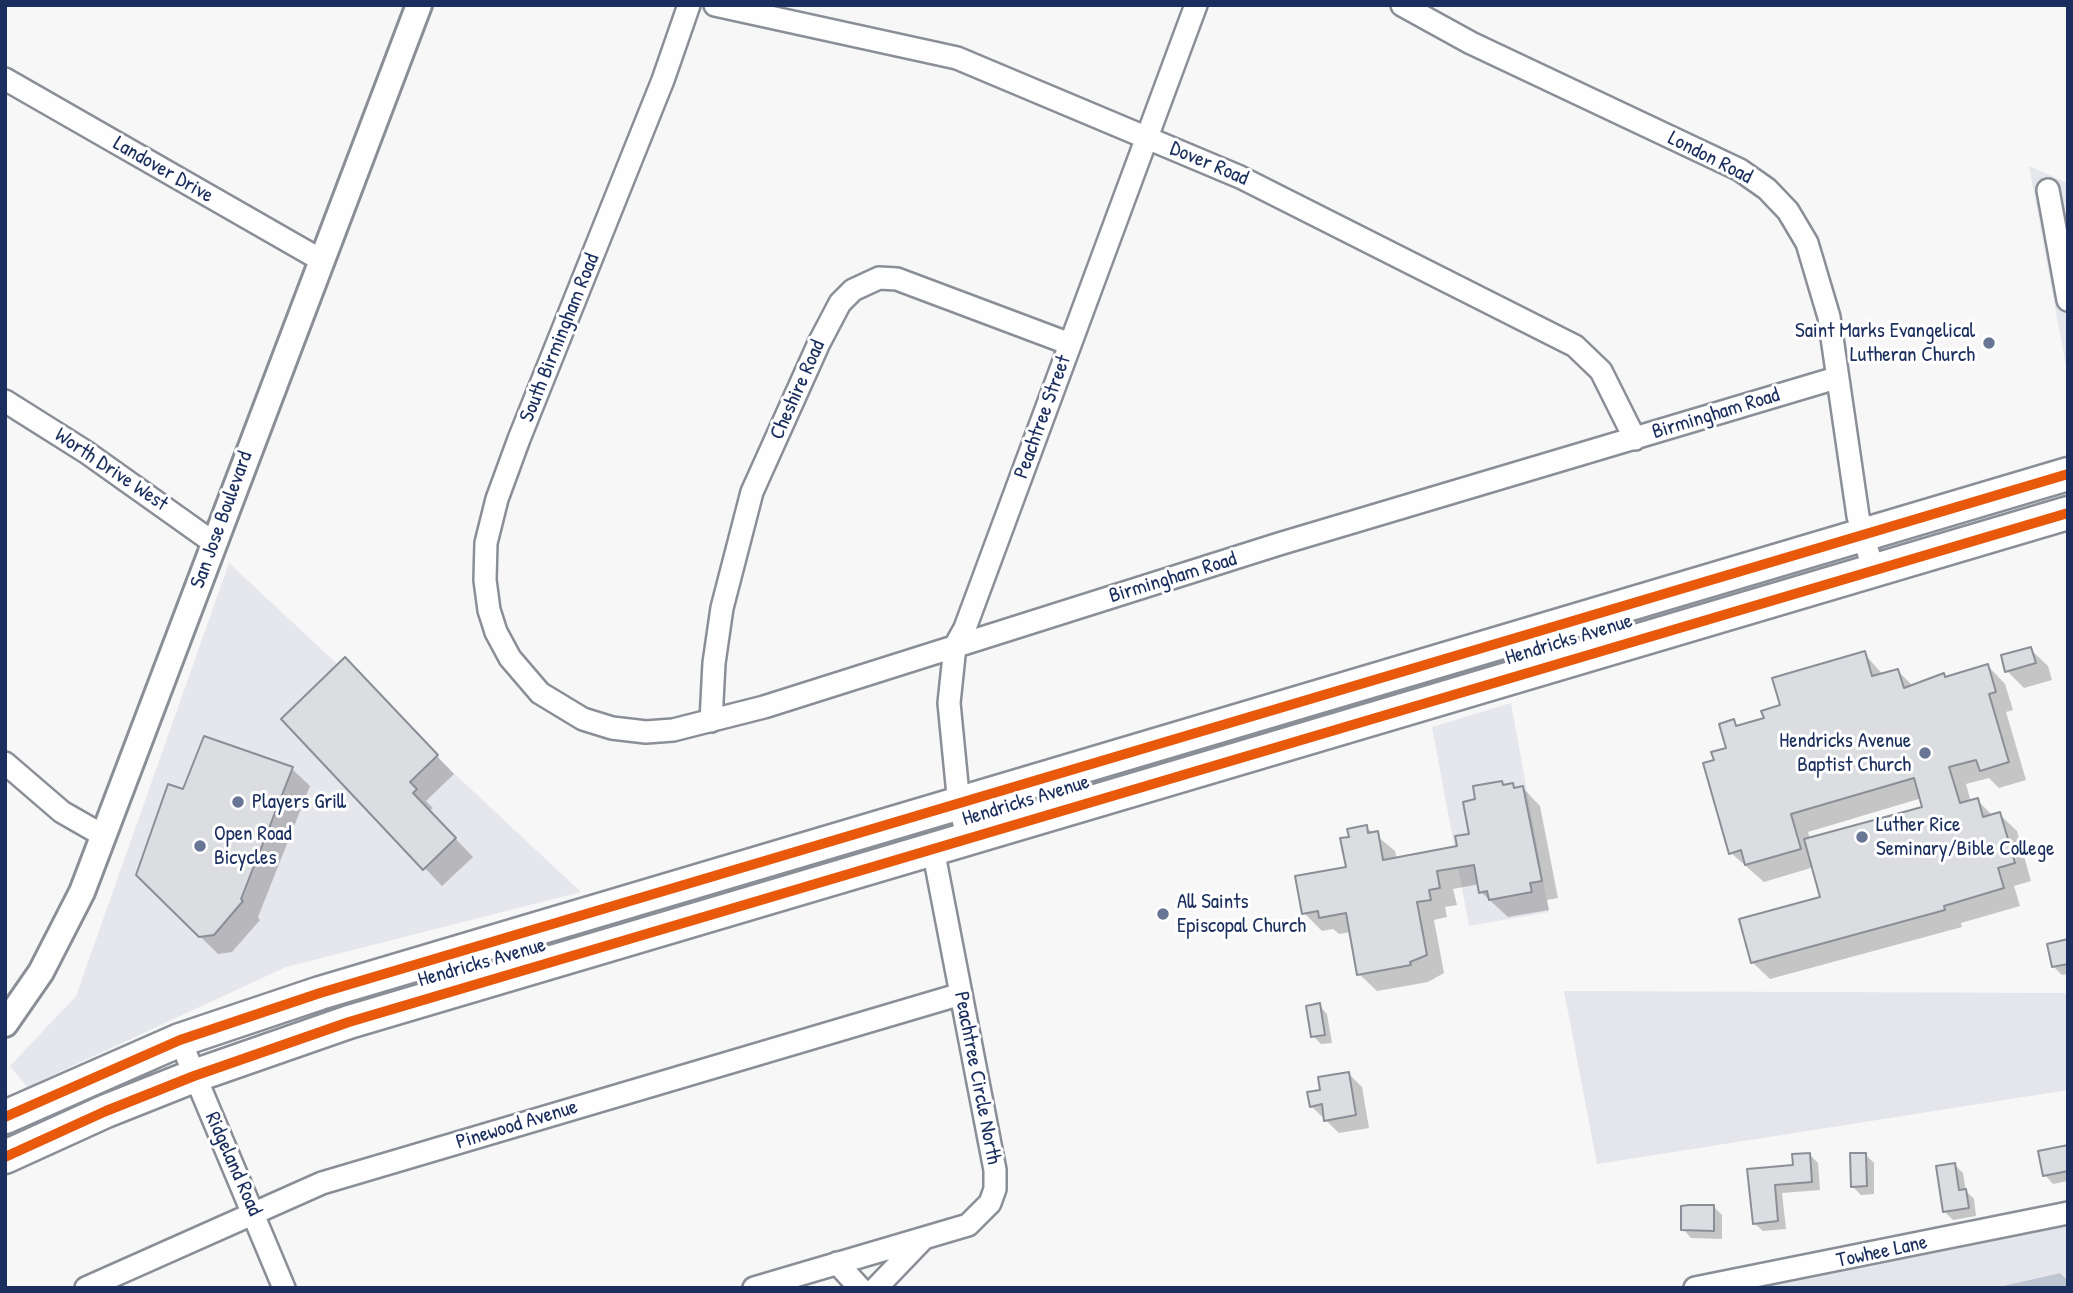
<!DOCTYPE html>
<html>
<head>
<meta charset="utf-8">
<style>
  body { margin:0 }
  #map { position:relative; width:2073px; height:1293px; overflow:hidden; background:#f7f7f8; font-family:"Patrick Hand",sans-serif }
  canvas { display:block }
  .frame { position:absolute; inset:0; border:7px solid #1b2f5e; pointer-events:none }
</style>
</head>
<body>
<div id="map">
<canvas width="2073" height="1293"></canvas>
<div class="frame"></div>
</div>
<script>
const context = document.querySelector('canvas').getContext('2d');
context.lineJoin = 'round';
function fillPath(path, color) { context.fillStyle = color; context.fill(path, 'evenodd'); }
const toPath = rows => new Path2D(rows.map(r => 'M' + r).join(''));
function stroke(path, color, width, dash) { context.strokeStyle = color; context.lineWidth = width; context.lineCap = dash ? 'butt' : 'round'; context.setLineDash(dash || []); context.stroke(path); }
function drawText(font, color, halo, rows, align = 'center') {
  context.font = font + ' "Patrick Hand",sans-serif'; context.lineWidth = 6; context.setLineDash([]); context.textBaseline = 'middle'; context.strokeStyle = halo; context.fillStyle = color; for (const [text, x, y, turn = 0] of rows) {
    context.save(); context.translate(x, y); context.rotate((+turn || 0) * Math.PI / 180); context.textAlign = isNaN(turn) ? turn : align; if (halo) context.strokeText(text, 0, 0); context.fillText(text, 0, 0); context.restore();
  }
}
const built = toPath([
  [2029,166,2068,183,2068,377],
  [229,563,581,892,286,967,27,1087,10,1066,76,996],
  [1511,703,1549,912,1469,926,1432,727]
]);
const green = toPath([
  [1564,991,2068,993,2068,1090,1597,1164],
  [2068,1222,2068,1281,2059,1273,1994,1288,1759,1288,1983,1243]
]);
const water = toPath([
  [2060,1273,2068,1281,2068,1288,1994,1288]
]);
const shadow = toPath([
  [2030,649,2048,666,2052,680,2024,688,2007,671],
  [1864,653,1883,675,1898,671,1913,686,1943,675,1947,678,1988,666,2005,684,2013,710,2006,712,2026,780,1999,788,1989,778,1966,784,1971,802,1977,800,1993,816,1999,814,2017,831,2031,881,2014,886,2020,906,1961,923,1962,927,1770,979,1752,962,1822,898,1814,867,1764,882,1731,853,1716,761,1728,749,1734,721,1739,727,1766,719],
  [1922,798,1925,808,1810,839,1808,832],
  [363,677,454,774,426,801,433,808,429,811,473,857,442,886,283,719],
  [292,769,310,786,258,917,260,920,232,952,218,954,138,875,184,792],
  [1501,783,1504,786,1512,785,1517,790,1523,788,1540,806,1558,898,1547,900,1549,910,1508,917,1481,892,1480,884,1453,889,1457,905,1445,907,1447,917,1434,920,1444,973,1428,982,1377,991,1359,974,1351,932,1339,934,1333,929,1322,931,1304,913,1348,868,1351,838,1366,827,1395,851,1397,859,1459,847,1471,835,1477,801],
  [2068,941,2068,974,2062,975,2053,966],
  [1319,1005,1327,1014,1332,1043,1321,1044,1313,1036],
  [1349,1074,1362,1087,1369,1128,1339,1133,1311,1106,1322,1092],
  [2068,1147,2068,1181,2053,1184,2045,1175],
  [1865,1154,1874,1163,1874,1194,1861,1195,1852,1186],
  [1810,1155,1818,1163,1820,1190,1782,1193,1786,1229,1763,1231,1754,1223,1749,1171,1795,1166],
  [1955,1165,1963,1173,1966,1191,1974,1199,1976,1216,1953,1220,1944,1211],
  [1714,1207,1722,1215,1722,1239,1691,1238,1683,1229]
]);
const building = toPath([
  [2031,647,2036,663,2005,672,2001,655,2031,647],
  [1865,651,1872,676,1898,669,1904,688,1944,673,1945,677,1988,664,1996,692,1989,694,2009,762,1980,771,1976,760,1949,767,1960,803,1978,798,1983,817,2000,812,2015,863,1998,868,2004,888,1944,906,1945,910,1751,963,1739,919,1820,897,1804,839,1922,807,1914,778,1791,814,1801,849,1745,865,1741,850,1729,854,1703,763,1714,760,1711,752,1726,748,1719,724,1734,719,1736,726,1764,718,1761,711,1780,705,1772,678,1865,651],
  [345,657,438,755,410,782,417,789,413,793,456,838,423,870,281,719,345,657],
  [204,736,293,767,241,899,243,901,214,935,199,937,136,875,168,784,183,789,204,736],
  [1502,781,1503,785,1513,783,1514,788,1523,786,1542,881,1530,883,1532,892,1489,900,1487,891,1479,893,1474,865,1437,871,1440,888,1429,890,1431,900,1417,902,1427,955,1410,962,1411,965,1357,975,1346,913,1319,918,1318,911,1302,914,1295,876,1346,867,1340,838,1349,837,1347,829,1367,825,1368,833,1378,831,1383,860,1457,846,1455,836,1469,834,1463,802,1475,799,1473,786,1502,781],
  [2068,939,2068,964,2052,967,2047,944,2068,939],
  [1320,1003,1325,1035,1311,1037,1306,1006,1320,1003],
  [1349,1072,1356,1115,1324,1121,1322,1104,1310,1107,1307,1092,1320,1090,1318,1077,1349,1072],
  [2068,1145,2068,1171,2043,1176,2038,1151,2068,1145],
  [1810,1153,1812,1182,1775,1185,1778,1221,1753,1224,1747,1169,1793,1165,1792,1154,1810,1153],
  [1850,1153,1866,1153,1867,1186,1851,1187,1850,1153],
  [1955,1163,1959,1190,1966,1189,1969,1208,1943,1212,1936,1166,1955,1163],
  [1689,1205,1714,1205,1714,1231,1681,1230,1681,1206,1689,1205]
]);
const minor = toPath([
  [689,5,663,80,519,439,497,499,486,543,485,580,489,610,496,632,510,658,540,693,583,719,612,728,646,732,673,730,764,707,1279,544,1836,378],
  [715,5,957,58,1240,177,1575,346,1601,371,1635,439],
  [1402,5,1471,43,1740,170,1767,189,1788,211,1807,243,1829,317,1858,516,1874,573],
  [5,79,321,260],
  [2048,190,2068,300],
  [5,401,86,452,214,543],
  [711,721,714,663,722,608,752,492,819,343,840,303,853,290,879,278,897,279,1070,344],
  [5,763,62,812,104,836],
  [968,838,959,805,949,703,955,646,965,628,1196,5],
  [180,1040,284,1288],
  [837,1263,860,1288],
  [86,1288,322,1183,961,994],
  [754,1288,968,1225,990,1203,995,1189,995,1170,933,849],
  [876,1288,923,1239],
  [1695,1288,2068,1213]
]);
const tertiary = toPath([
  [5,1024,41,972,82,892,419,5]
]);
const primary = toPath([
  [5,1117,180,1040,320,993,2068,474],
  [5,1157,106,1111,194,1076,349,1022,2068,513]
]);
const cycleway = toPath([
  [5,1117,180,1040,320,993,2068,474],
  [5,1157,106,1111,194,1076,349,1022,2068,513]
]);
const markers = [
  [1989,343,7,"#687594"],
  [1925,753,7,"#687594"],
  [238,802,7,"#687594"],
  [1862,837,7,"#687594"],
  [200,846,7,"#687594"],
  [1163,914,7,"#687594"]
];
const streetNames = [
  ["London Road",1710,158,27],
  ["Dover Road",1209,164,23],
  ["Landover Drive",163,170,30],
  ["South Birmingham Road",560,338,-68],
  ["Cheshire Road",798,390,-66],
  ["Birmingham Road",1716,414,-17],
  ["Peachtree Street",1043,417,-70],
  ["Worth Drive West",111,470,34],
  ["San Jose Boulevard",222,520,-70],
  ["Birmingham Road",1173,578,-17],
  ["Hendricks Avenue",1569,640,-17],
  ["Hendricks Avenue",1026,801,-17],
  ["Hendricks Avenue",482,963,-16],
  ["Peachtree Circle North",977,1078,79],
  ["Pinewood Avenue",517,1125,-17],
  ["Ridgeland Road",233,1164,66],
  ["Towhee Lane",1882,1252,-12]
];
const poiNames = [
  ["Saint Marks Evangelical",1975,331,"right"],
  ["Lutheran Church",1975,355,"right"],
  ["Hendricks Avenue",1911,741,"right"],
  ["Baptist Church",1911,765,"right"],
  ["Players Grill",252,802],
  ["Luther Rice",1876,825],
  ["Seminary/Bible College",1876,849],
  ["Open Road",214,834],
  ["Bicycles",214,858],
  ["All Saints",1177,902],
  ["Episcopal Church",1177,926]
];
fillPath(built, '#e6e7ec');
fillPath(green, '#e5e6ec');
fillPath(water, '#c0c5d2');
fillPath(shadow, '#0003');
fillPath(building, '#dcdde0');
stroke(building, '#8a8e97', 2);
stroke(minor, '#8a8e97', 26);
stroke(tertiary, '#8a8e97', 30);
stroke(primary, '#8a8e97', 37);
stroke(minor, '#fefefe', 21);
stroke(tertiary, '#fefefe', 24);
stroke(primary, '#fefefe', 32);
stroke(cycleway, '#e8590c', 10);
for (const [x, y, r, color] of markers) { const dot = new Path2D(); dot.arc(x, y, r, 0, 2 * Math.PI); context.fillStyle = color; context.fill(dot); stroke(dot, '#fff', 2.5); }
drawText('21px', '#1b2f5e', '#fff', streetNames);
drawText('21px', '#1b2f5e', '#fff', poiNames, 'left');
</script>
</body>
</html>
